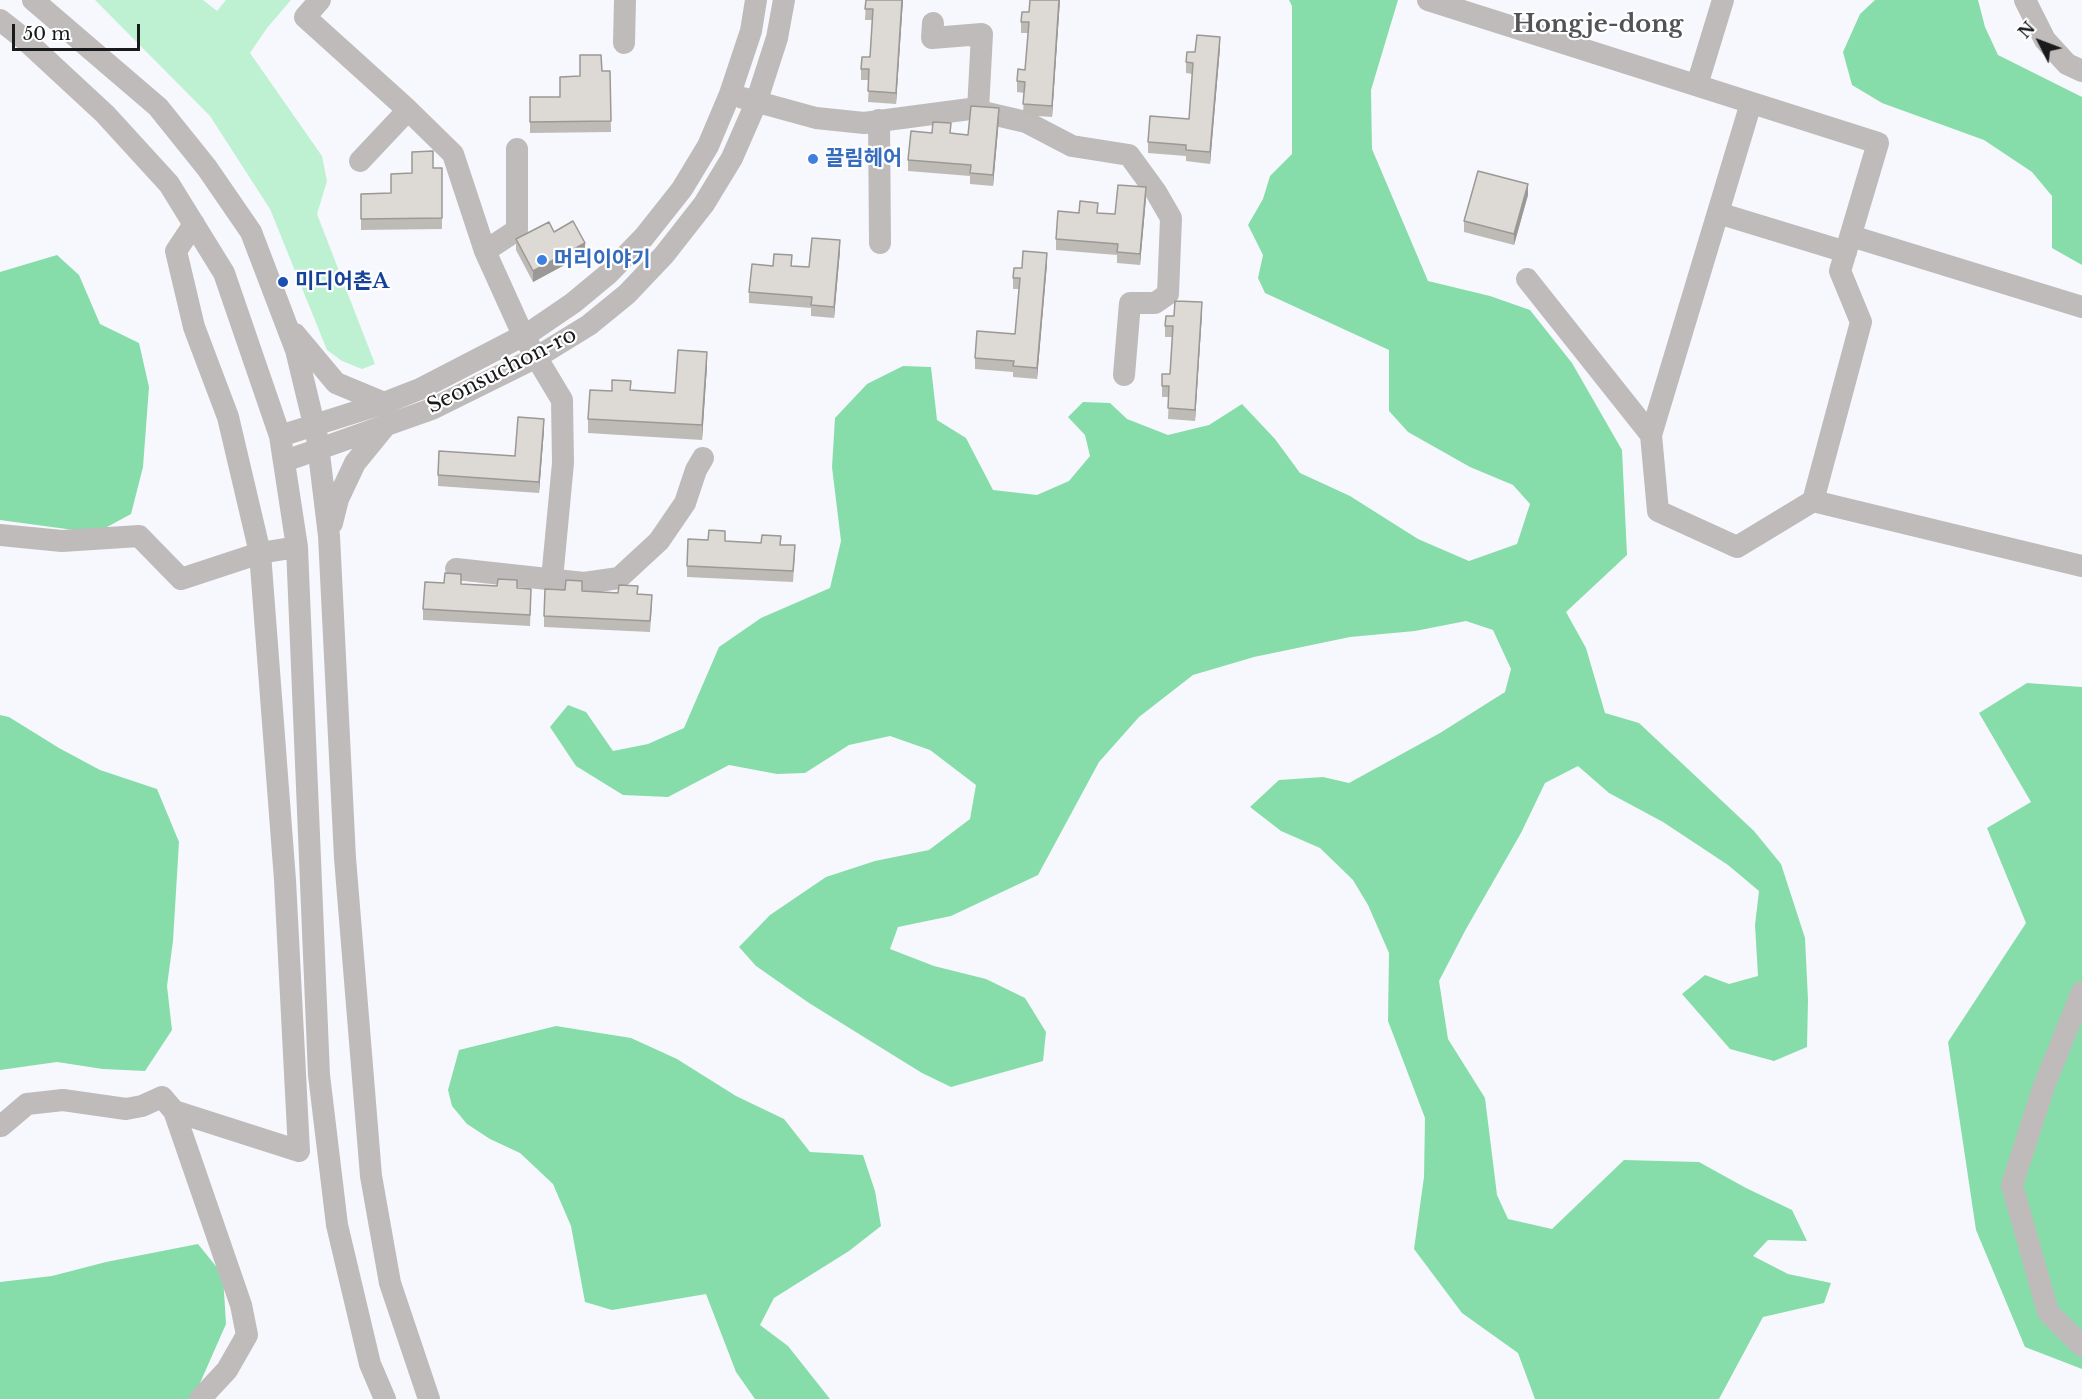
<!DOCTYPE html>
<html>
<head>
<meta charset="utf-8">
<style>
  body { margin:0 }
  #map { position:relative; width:2082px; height:1399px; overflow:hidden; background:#f7f8fd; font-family:"Libre Baskerville",serif }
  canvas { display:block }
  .north { position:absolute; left:2010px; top:12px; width:60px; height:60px; -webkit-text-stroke:4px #fff; paint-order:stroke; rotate:312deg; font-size:16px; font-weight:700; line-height:24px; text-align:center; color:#191a1c }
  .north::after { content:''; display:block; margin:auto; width:21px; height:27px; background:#191a1c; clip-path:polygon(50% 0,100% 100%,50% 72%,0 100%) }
  .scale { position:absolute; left:12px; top:24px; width:128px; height:27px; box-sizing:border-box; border:3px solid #191a1c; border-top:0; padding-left:8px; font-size:18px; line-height:21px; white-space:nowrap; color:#191a1c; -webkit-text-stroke:4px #fff; paint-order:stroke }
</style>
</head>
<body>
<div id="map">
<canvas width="2082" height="1399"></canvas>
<div class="north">N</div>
<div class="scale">50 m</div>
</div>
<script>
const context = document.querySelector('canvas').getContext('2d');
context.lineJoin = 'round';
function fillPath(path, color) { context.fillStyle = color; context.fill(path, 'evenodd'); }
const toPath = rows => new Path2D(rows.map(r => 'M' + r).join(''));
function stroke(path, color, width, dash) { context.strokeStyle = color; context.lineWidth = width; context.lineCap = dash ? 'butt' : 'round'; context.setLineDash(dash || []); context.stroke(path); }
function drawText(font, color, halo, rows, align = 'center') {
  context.font = font + ' "Libre Baskerville","Noto Sans KR",serif'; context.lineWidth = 4.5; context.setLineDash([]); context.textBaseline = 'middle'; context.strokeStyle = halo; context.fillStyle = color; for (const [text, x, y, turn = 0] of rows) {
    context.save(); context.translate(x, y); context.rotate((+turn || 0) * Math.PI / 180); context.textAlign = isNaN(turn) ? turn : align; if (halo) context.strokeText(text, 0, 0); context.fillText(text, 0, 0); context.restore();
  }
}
const green = toPath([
  [95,0,203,0,217,11,226,0,291,0,267,28,250,53,322,156,327,181,317,214,375,364,362,369,342,361,327,350,270,209,210,116]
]);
const forest = toPath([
  [1289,0,1398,0,1371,90,1372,149,1428,281,1490,296,1530,310,1572,363,1622,450,1627,555,1566,612,1586,648,1605,713,1639,723,1754,831,1781,864,1805,938,1808,1000,1807,1047,1774,1061,1730,1049,1682,994,1705,975,1729,984,1758,976,1755,925,1759,891,1728,865,1663,822,1609,793,1578,766,1545,783,1521,833,1466,929,1439,981,1448,1039,1485,1098,1497,1195,1508,1219,1552,1229,1624,1160,1699,1162,1746,1188,1792,1210,1807,1241,1768,1240,1753,1256,1788,1274,1831,1283,1824,1303,1763,1317,1719,1399,1535,1399,1518,1353,1462,1313,1414,1249,1424,1177,1425,1118,1388,1021,1389,953,1368,905,1353,880,1320,848,1281,831,1250,807,1279,780,1323,777,1349,783,1440,733,1505,692,1511,669,1493,630,1466,621,1415,631,1350,637,1254,657,1193,675,1139,717,1099,762,1038,875,951,916,898,927,890,949,934,966,986,979,1025,998,1046,1032,1043,1061,951,1087,922,1073,809,1003,756,966,739,947,770,915,826,877,875,861,929,850,970,819,976,785,930,750,890,736,849,745,805,773,777,774,729,765,668,797,623,795,576,766,550,727,568,705,586,712,613,751,648,744,684,728,719,647,761,618,830,588,841,541,832,467,835,418,867,384,903,366,931,367,937,420,966,438,993,490,1037,495,1069,481,1090,456,1085,435,1068,417,1083,402,1110,403,1127,419,1168,435,1209,425,1242,404,1275,439,1300,473,1350,496,1418,539,1469,561,1517,544,1530,504,1513,485,1470,467,1408,432,1389,411,1389,350,1265,293,1258,278,1263,255,1248,225,1263,199,1270,176,1292,154,1292,6],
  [1875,0,1978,0,1985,27,1998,55,2082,97,2082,265,2052,248,2052,196,2032,172,1984,140,1882,103,1852,85,1843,52,1860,14],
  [57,255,79,275,100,324,139,343,149,387,143,467,131,514,96,533,0,520,0,272],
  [2027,683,2082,687,2082,1369,2025,1347,1976,1230,1948,1042,2026,923,1987,828,2031,802,1979,713],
  [0,715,9,717,59,748,100,770,157,789,179,842,173,941,167,986,172,1030,145,1071,103,1069,57,1062,0,1070],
  [556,1026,631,1038,677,1059,736,1096,784,1119,810,1152,863,1155,875,1191,881,1226,849,1251,774,1298,760,1325,788,1346,830,1399,755,1399,736,1372,706,1294,612,1310,585,1302,571,1226,553,1184,520,1153,490,1139,467,1124,452,1106,448,1090,459,1050],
  [198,1244,223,1275,226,1324,193,1399,0,1399,0,1282,52,1276,106,1262]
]);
const minor = toPath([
  [33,0,158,107,207,168,251,232,296,350,317,437,329,536,345,858,371,1176,390,1283,429,1399],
  [320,0,305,17,408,110,453,154,485,251,523,335,562,400,563,463,552,579],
  [1428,0,1878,143,1840,271,1861,322,1813,501],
  [2025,0,2045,40,2067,64,2082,71],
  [0,20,23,38,105,114,169,184,224,273,280,436,297,547,319,1075,337,1225,370,1364,385,1399],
  [933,23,932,38,982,34,978,110],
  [624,43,625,0],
  [1697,85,1723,0],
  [743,98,816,118,864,123,970,109,1026,122,1072,146,1129,155,1156,192,1171,218,1168,294,1155,303,1130,303,1124,375],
  [879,120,880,243],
  [360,161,408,110],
  [1718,213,1846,252],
  [1851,236,2082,307],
  [485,251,517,230,517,149],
  [1527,279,1651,435,1658,511,1737,547,1813,501,2082,566],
  [295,334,336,383,384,403],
  [1651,435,1751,103],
  [280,436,384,403,420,389,532,331,573,303,608,274,644,237,682,189,708,146,730,94,751,31,756,0],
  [285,461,432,409,537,357,589,325,627,294,664,255,704,204,732,158,756,103,777,38,784,0],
  [332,523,338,499,355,463,386,425],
  [0,535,62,541,139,536,181,579,260,553,228,417,194,327,176,251,194,224],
  [456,569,584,583,619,578,659,541,685,503,696,470,703,458],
  [2082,992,2044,1086,2012,1185,2048,1312,2082,1346],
  [174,1111,299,1151,285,880,260,553,297,547],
  [1,1126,27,1104,63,1100,126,1109,142,1106,162,1097,174,1111,241,1305,247,1335,227,1370,200,1399]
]);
const wall = toPath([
  [866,0,903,0,896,104,868,102,869,80,861,80,861,69,870,57,872,20,865,20],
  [1060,0,1052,117,1023,115,1024,93,1017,92,1017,81,1025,70,1028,33,1021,33,1021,22,1029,12],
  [1220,48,1210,164,1186,161,1186,156,1148,153,1148,142,1189,119,1192,74,1186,73,1186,62,1195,52],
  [602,71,610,71,611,132,530,133,530,97,560,97,580,76],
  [999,119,993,186,970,184,970,176,908,171,908,160,932,133,968,135],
  [433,168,442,168,442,229,361,230,361,194,391,193,412,173],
  [1528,195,1514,245,1464,232,1464,221],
  [1146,198,1140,265,1117,263,1117,255,1056,250,1056,239,1079,213,1115,214],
  [516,239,585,254,533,282,516,250],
  [840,251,834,318,811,316,811,308,749,303,749,292,773,266,809,267],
  [1047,264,1037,379,1013,377,1013,372,975,369,975,358,1015,334,1019,289,1013,289,1013,278],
  [1202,313,1195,421,1168,419,1169,397,1162,397,1162,386,1170,374,1172,337,1165,337,1165,326,1174,316],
  [707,366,702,440,588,433,588,419,612,391,631,390,675,393],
  [544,430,539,493,438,486,438,475,515,456],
  [725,541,781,545,795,556,793,582,687,577,687,566],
  [461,584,517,588,531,600,530,626,423,620,423,609],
  [582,591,638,594,652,606,650,632,544,627,544,616]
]);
const shadedWall = toPath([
  [902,0,903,0,896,104,896,93],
  [1059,0,1060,0,1052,117,1052,106],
  [1220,37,1220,48,1210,164,1210,152],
  [999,108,999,119,993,186,993,175],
  [1528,184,1528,195,1514,245,1514,234],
  [1146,187,1146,198,1140,265,1140,254],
  [840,240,840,251,834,318,834,307],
  [585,243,585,254,533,282,533,271],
  [1047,253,1047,264,1037,379,1037,368],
  [1202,302,1202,313,1195,421,1195,410],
  [707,352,707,366,702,440,702,425],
  [544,419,544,430,539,493,539,482]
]);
const building = toPath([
  [866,0,902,0,896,93,868,91,869,69,861,69,862,57,870,57,873,9,865,9,866,0],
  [1030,0,1059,0,1052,106,1023,104,1025,82,1017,81,1018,69,1025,70,1029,22,1021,22,1022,12,1029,12,1030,0],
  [1197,35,1220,37,1210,152,1186,150,1186,145,1148,142,1150,116,1189,119,1193,63,1186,62,1187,52,1195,52,1197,35],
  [580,55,601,55,602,71,610,71,611,121,530,122,530,97,560,97,560,77,580,76,580,55],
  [971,106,999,108,993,175,970,173,971,165,908,160,911,131,932,133,933,122,951,123,950,133,968,135,971,106],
  [433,151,433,168,442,168,442,218,361,219,361,194,391,193,391,174,412,173,412,152,433,151],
  [1478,171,1528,184,1514,234,1464,221,1478,171],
  [1118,185,1146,187,1140,254,1117,252,1118,244,1056,239,1058,211,1079,213,1080,201,1098,203,1097,213,1115,214,1118,185],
  [573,221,585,243,533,271,516,239,549,222,554,232,573,221],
  [812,238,840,240,834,307,811,305,812,297,749,292,752,264,773,266,774,254,792,255,791,266,809,267,812,238],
  [1023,251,1047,253,1037,368,1013,366,1014,361,975,358,977,331,1015,334,1020,278,1013,278,1014,268,1022,268,1023,251],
  [1175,301,1202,302,1195,410,1168,408,1169,386,1162,386,1162,374,1170,374,1173,326,1165,326,1166,316,1174,316,1175,301],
  [678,350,707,352,702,425,588,419,590,390,612,391,612,380,631,381,630,390,675,393,678,350],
  [518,417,544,419,539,482,438,475,439,451,515,456,518,417],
  [709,530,725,531,725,541,761,543,762,535,781,536,780,545,795,545,793,571,687,566,688,539,708,540,709,530],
  [445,573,461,574,461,584,497,586,498,579,517,580,517,588,531,589,530,615,423,609,425,582,444,583,445,573],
  [566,580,582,581,582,591,618,593,619,585,638,586,637,594,652,595,650,621,544,616,545,589,565,590,566,580]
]);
const markers = [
  [813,159,6,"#3f7fe0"],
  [542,260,6,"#3f7fe0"],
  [283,282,6,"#1a4fb4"]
];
const shopNames = [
  ["끌림헤어",825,159],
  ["머리이야기",554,260]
];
const transitNames = [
  ["미디어촌A",295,282]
];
const streetNames = [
  ["Seonsuchon-ro",502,371,-27]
];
const quarterNames = [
  ["Hongje-dong",1598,25]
];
fillPath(green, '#bef1d1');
fillPath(forest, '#86ddaa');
stroke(minor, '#bebbba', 22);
fillPath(wall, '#bebbb7');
fillPath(shadedWall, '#9b9895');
fillPath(building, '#ddd9d5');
stroke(building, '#9b9895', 1.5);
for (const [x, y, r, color] of markers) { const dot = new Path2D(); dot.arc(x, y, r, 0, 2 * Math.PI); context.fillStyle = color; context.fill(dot); stroke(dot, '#fff', 2); }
drawText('bold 21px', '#366cbe', '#fff', shopNames, 'left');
drawText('bold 21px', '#164399', '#fff', transitNames, 'left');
drawText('21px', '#191a1c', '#fff', streetNames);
drawText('bold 24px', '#525357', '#fff', quarterNames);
</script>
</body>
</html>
